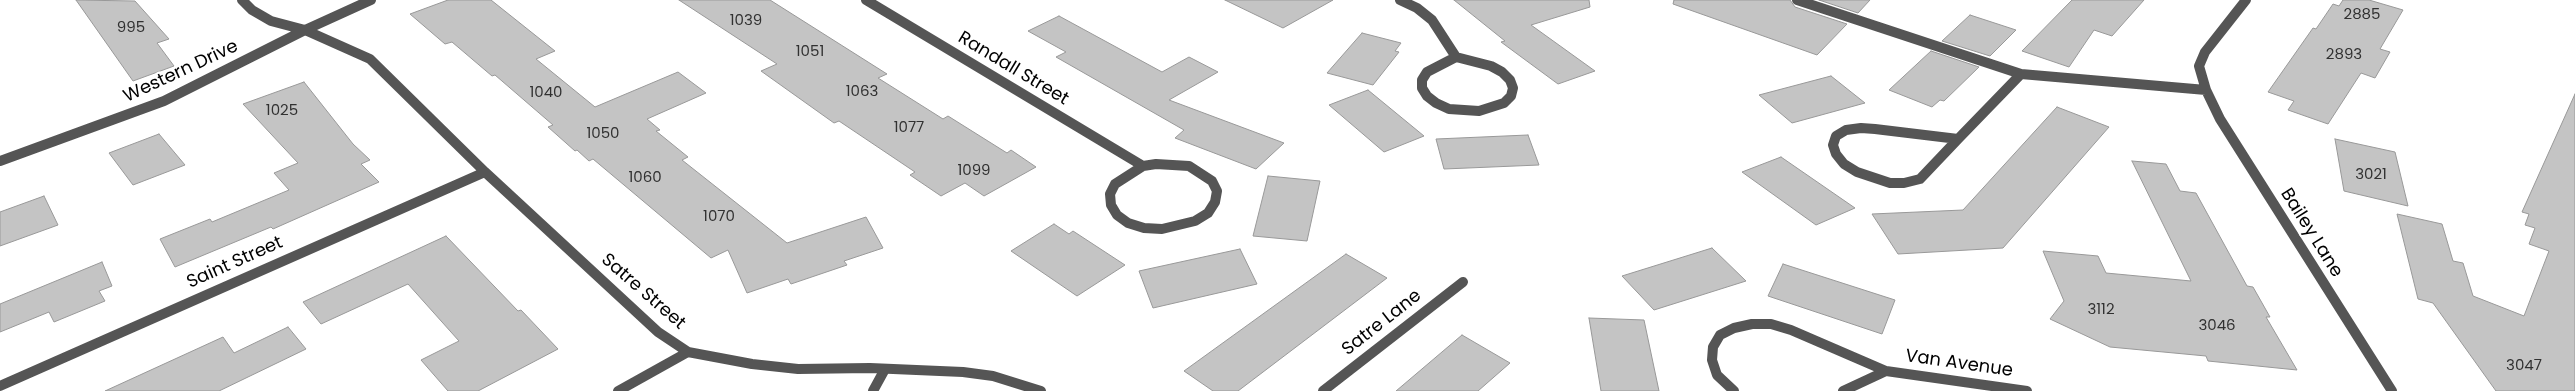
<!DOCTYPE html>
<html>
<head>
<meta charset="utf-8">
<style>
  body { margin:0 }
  canvas { display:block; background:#fff }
</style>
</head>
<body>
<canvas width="2575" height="391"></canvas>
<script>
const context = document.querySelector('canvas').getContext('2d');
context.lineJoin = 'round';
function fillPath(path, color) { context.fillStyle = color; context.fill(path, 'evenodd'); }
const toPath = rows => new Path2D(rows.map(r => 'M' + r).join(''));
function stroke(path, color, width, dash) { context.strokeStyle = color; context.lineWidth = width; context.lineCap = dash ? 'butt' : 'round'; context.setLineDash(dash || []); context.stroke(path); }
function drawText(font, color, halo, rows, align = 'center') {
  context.font = font + ' Poppins,sans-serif'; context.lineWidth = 4; context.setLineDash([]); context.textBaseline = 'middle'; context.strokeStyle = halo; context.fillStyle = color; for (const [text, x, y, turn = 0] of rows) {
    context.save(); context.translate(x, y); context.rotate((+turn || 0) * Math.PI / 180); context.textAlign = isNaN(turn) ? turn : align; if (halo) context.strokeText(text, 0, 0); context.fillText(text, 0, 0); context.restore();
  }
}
const building = toPath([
  [76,0,135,1,169,39,157,43,174,66,133,81,76,0],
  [448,0,491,0,555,51,536,59,595,107,678,72,706,93,647,119,660,130,656,131,688,157,682,160,787,243,866,217,883,248,844,261,847,265,791,284,788,279,747,293,728,250,711,258,593,159,589,161,577,150,575,151,548,127,553,125,495,75,492,76,452,42,445,44,410,14,448,0],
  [679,0,770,0,887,74,878,78,943,119,948,116,1007,153,1011,150,1036,167,984,196,965,183,941,196,910,175,915,172,839,121,834,123,761,71,777,64,679,0],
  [1225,0,1333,0,1283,28,1225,0],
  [1454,0,1589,0,1590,7,1531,25,1595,71,1558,84,1501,42,1505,41,1454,0],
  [1674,0,1790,0,1795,7,1847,24,1817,55,1673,4,1674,0],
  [1819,0,1870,0,1858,13,1819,0],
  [2072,0,2144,0,2112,36,2094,30,2069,67,2022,51,2072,0],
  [2343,0,2369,0,2403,10,2380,49,2390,52,2375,78,2361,73,2328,124,2288,110,2294,101,2268,92,2313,28,2316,29,2333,4,2339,6,2343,0],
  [1970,15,2016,30,1990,56,1942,41,1970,15],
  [1059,16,1162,72,1189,57,1218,72,1169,100,1284,143,1256,169,1175,138,1184,130,1056,57,1066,52,1028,31,1059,16],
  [1362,33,1401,43,1395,51,1399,52,1373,85,1327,73,1362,33],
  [1931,51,1979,67,1944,101,1940,100,1932,107,1889,90,1931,51],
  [1831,76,1865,103,1792,123,1759,95,1831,76],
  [304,82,353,144,370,160,361,164,379,182,273,229,271,227,175,267,160,239,210,219,212,222,289,190,274,173,298,163,243,104,304,82],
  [1368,90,1424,136,1384,152,1329,105,1368,90],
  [2575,94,2575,391,2496,391,2433,303,2418,299,2397,214,2442,224,2453,261,2463,263,2473,296,2524,316,2549,251,2529,244,2535,228,2525,225,2529,214,2522,212,2575,94],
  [2057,107,2109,127,2003,248,1898,254,1872,214,1963,210,2057,107],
  [159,134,185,165,133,185,109,153,159,134],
  [1528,135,1539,165,1444,169,1436,139,1528,135],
  [2335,139,2395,152,2408,206,2344,191,2335,139],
  [1781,157,1855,208,1816,225,1742,172,1781,157],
  [2132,161,2166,164,2180,191,2196,193,2247,286,2253,287,2270,317,2266,317,2297,370,2208,361,2206,356,2110,347,2050,319,2064,301,2043,251,2098,256,2106,273,2191,281,2132,161],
  [1268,176,1320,181,1307,241,1253,236,1268,176],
  [44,196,58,225,0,246,0,212,44,196],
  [1054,224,1069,234,1073,231,1125,265,1077,296,1011,251,1054,224],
  [446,236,518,311,521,310,558,349,478,391,448,391,421,360,459,341,408,284,321,324,303,302,446,236],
  [1712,248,1746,281,1654,310,1622,276,1712,248],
  [1240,249,1257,284,1153,308,1139,271,1240,249],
  [1346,254,1387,278,1238,391,1213,391,1184,371,1346,254],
  [102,262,112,286,99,291,105,301,54,322,49,312,0,332,0,304,102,262],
  [1783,264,1895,300,1882,334,1768,296,1783,264],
  [1589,318,1644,320,1659,391,1601,391,1589,318],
  [288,327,306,349,219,391,105,391,223,337,234,353,288,327],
  [1462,335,1510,363,1478,391,1396,391,1462,335]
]);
const lane = toPath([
  [873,391,885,369]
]);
const street = toPath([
  [242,0,252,10,271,21,305,30,370,59,485,172,658,332,688,352,752,364,798,369,870,368,963,372,993,376,1041,391],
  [866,0,1143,166],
  [1400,0,1417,8,1432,20,1456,57],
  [1797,0,2021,74],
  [2246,0,2205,52,2199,66,2206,90,2220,119,2392,391],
  [1456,57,1491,66,1502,72,1510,80,1513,88,1511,96,1504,103,1479,111,1449,109,1436,103,1427,96,1422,88,1422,80,1427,72,1456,57],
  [1861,128,1875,129,1958,139,1920,179,1904,183,1890,183,1857,172,1844,164,1836,154,1833,145,1836,136,1846,130,1861,128],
  [1958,139,2021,74,2206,90],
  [0,161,164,101,305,30,371,0],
  [1156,164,1189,166,1212,181,1217,191,1215,202,1208,213,1195,221,1162,229,1144,228,1128,223,1117,215,1111,205,1110,194,1115,184,1143,166,1156,164],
  [1886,371,2027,391],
  [0,386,485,172],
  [618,391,688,352],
  [1323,391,1463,282],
  [1734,391,1717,375,1712,360,1713,347,1720,335,1734,328,1752,324,1771,324,1791,330,1886,371,1843,391]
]);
const numberNames = [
  ["2885",2362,15],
  ["1039",746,21],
  ["995",131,28],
  ["1051",810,52],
  ["2893",2344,55],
  ["1063",862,92],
  ["1040",546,93],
  ["1025",282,111],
  ["1077",909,128],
  ["1050",603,134],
  ["1099",974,171],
  ["3021",2371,175],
  ["1060",645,178],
  ["1070",719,217],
  ["3112",2101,310],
  ["3046",2217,326],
  ["3047",2524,366]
];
const streetNames = [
  ["Randall Street",1013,69,31],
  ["Western Drive",181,72,-25],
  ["Bailey Lane",2311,233,58],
  ["Saint Street",235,263,-24],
  ["Satre Street",643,292,41],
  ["Satre Lane",1382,323,-38],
  ["Van Avenue",1959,364,8]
];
fillPath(building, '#c4c4c4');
stroke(building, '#999', 1);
stroke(lane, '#555', 10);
stroke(street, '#555', 10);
drawText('15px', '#313131', null, numberNames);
drawText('18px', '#000', '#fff', streetNames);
</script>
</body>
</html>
